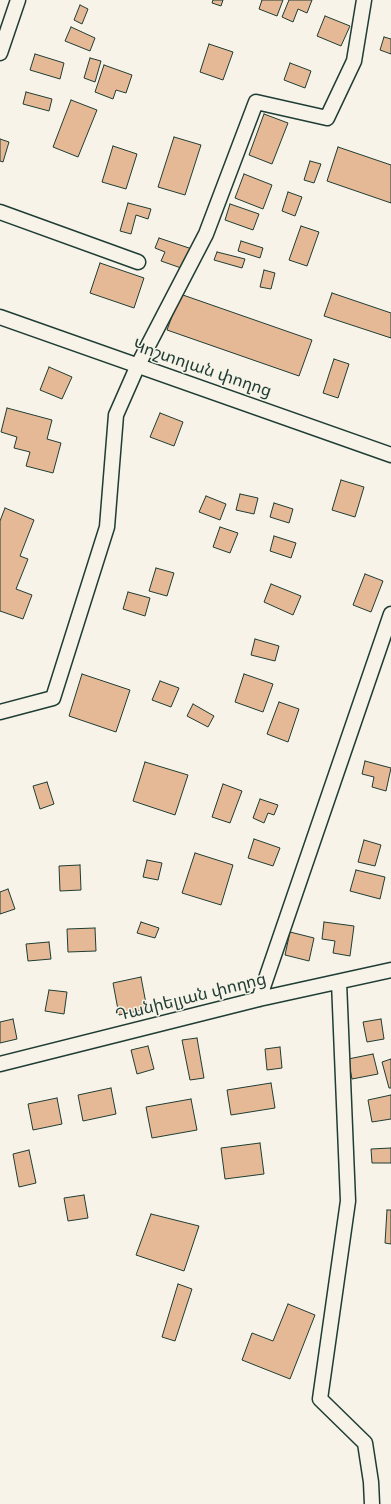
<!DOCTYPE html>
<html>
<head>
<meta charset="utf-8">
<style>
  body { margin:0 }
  canvas { display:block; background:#f7f3e8 }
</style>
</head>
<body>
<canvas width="391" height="1504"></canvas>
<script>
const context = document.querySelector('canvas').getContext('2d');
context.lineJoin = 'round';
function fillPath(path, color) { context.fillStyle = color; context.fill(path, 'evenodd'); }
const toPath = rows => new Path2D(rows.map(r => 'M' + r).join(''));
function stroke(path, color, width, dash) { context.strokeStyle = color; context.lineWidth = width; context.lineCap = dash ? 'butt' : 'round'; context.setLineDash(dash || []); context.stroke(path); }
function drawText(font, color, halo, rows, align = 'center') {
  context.font = font + ' Caveat,"Noto Sans Armenian",sans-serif'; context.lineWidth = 3; context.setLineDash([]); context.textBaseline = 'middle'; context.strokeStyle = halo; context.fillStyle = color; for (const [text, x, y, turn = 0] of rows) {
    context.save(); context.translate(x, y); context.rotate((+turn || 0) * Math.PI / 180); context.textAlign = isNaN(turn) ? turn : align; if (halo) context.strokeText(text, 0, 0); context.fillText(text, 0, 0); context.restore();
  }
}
const building = toPath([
  [213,0,223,0,221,6,212,3,213,0],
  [262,0,283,0,277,16,259,9,262,0],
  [289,0,312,0,307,13,298,9,293,22,282,17,289,0],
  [80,5,88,9,82,24,74,20,80,5],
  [325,16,350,26,341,46,317,36,325,16],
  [71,27,95,38,90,51,65,41,71,27],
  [384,37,391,39,391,54,380,50,384,37],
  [209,44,233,52,223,80,200,72,209,44],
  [35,54,64,63,60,79,30,70,35,54],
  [90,58,101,61,95,82,84,78,90,58],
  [290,63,311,71,305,88,284,80,290,63],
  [104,65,132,75,126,93,116,90,113,99,95,92,104,65],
  [26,92,52,99,49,111,23,104,26,92],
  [71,100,97,110,78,157,53,147,71,100],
  [264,114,288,123,272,164,249,155,264,114],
  [174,137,201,145,185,195,158,187,174,137],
  [0,139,9,142,3,162,0,161,0,139],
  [113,146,137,154,126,189,102,182,113,146],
  [338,147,391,165,391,203,327,181,338,147],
  [310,161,321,164,314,183,304,180,310,161],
  [244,174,272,185,263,209,235,198,244,174],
  [288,192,302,197,295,216,282,211,288,192],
  [128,203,151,209,148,219,136,215,131,234,120,231,128,203],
  [230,204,259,214,253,230,225,220,230,204],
  [301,226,319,232,307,266,289,260,301,226],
  [159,238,192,249,184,269,161,261,165,252,155,248,159,238],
  [241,241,263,248,260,258,238,251,241,241],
  [217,252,245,259,242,268,214,260,217,252],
  [100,263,144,278,134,308,90,293,100,263],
  [264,270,275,273,271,289,260,287,264,270],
  [332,293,391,313,391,338,324,316,332,293],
  [180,294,312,340,299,376,167,330,180,294],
  [334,359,349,364,338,398,323,393,334,359],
  [49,367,72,377,62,399,40,390,49,367],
  [7,408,52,420,47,439,61,443,53,473,26,466,30,452,14,448,17,437,1,432,7,408],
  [160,413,183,422,174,446,150,437,160,413],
  [341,480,364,487,355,517,332,510,341,480],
  [240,494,258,498,254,514,236,510,240,494],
  [206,496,226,504,220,520,199,512,206,496],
  [274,503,293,509,289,523,270,517,274,503],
  [5,508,34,520,20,556,28,559,16,589,32,595,23,619,0,611,0,521,5,508],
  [220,527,238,533,230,553,213,547,220,527],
  [274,536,296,543,291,558,270,551,274,536],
  [156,568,174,573,167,596,149,591,156,568],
  [365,574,383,581,371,612,353,605,365,574],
  [271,584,301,596,293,615,264,602,271,584],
  [128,592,150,598,145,616,123,609,128,592],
  [255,639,279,646,275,661,251,655,255,639],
  [82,674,130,690,116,732,69,716,82,674],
  [244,674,273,684,263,712,235,702,244,674],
  [160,681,179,688,171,707,152,700,160,681],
  [279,702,299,709,288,742,267,734,279,702],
  [193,704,214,716,208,727,187,716,193,704],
  [365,761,391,768,386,791,372,787,374,777,362,774,365,761],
  [145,762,188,775,175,815,133,801,145,762],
  [47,782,54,804,40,809,33,786,47,782],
  [223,784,242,791,230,823,212,817,223,784],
  [260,799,278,805,274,815,268,813,264,823,253,818,260,799],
  [254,839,280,848,273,866,248,858,254,839],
  [364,840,381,845,375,866,358,862,364,840],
  [195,853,233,865,221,905,182,893,195,853],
  [147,860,162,863,158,880,143,877,147,860],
  [80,865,81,890,60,891,59,866,80,865],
  [356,870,385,877,380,899,350,891,356,870],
  [8,889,15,909,0,914,0,892,8,889],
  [141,922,159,928,155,938,137,933,141,922],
  [324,922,354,926,350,956,333,953,335,941,322,939,324,922],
  [95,928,96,951,68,952,67,929,95,928],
  [290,932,314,938,309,961,285,955,290,932],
  [49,942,51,959,28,961,26,944,49,942],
  [141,977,147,1009,119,1015,113,983,141,977],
  [49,990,67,992,64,1014,45,1011,49,990],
  [13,1019,17,1039,0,1043,0,1022,13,1019],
  [381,1019,384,1039,367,1042,363,1022,381,1019],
  [197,1038,204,1078,190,1080,182,1040,197,1038],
  [148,1046,154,1069,137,1074,131,1050,148,1046],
  [280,1047,282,1068,267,1070,265,1049,280,1047],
  [373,1054,378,1074,352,1079,348,1059,373,1054],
  [391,1059,391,1088,389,1088,382,1062,391,1059],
  [271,1083,275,1108,231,1115,227,1090,271,1083],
  [111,1088,116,1114,83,1121,78,1095,111,1088],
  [391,1095,391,1119,372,1122,368,1100,391,1095],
  [57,1098,62,1124,33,1130,28,1104,57,1098],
  [191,1099,197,1130,152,1138,146,1107,191,1099],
  [260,1143,264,1174,225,1179,221,1148,260,1143],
  [391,1148,391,1163,372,1163,371,1149,391,1148],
  [29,1150,36,1183,19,1187,13,1154,29,1150],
  [84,1195,88,1218,68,1221,64,1198,84,1195],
  [387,1210,391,1210,391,1244,385,1243,387,1210],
  [151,1214,199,1226,184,1271,136,1255,151,1214],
  [178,1284,192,1289,175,1341,162,1337,178,1284],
  [288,1304,315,1315,290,1379,242,1360,252,1333,273,1341,288,1304]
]);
const street = toPath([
  [0,53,18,0],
  [0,212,138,262],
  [0,317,391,455],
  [0,712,53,698,107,527,116,415,138,365,206,234,256,102,327,118,354,61,364,0],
  [339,982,348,1201,320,1399,365,1443,371,1482,372,1504],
  [259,999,391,614],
  [0,1064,259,999,391,970]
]);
const streetNames = [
  ["Կոշտոյան փողոց",202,369,19],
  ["Դանիելյան փողոց",191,998,-14]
];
fillPath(building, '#e6b996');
stroke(building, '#1f3d34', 1);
stroke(street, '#1f3d34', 17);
stroke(street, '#f7f3e8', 14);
drawText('17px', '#1f3d34', '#f7f3e8', streetNames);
</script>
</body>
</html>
